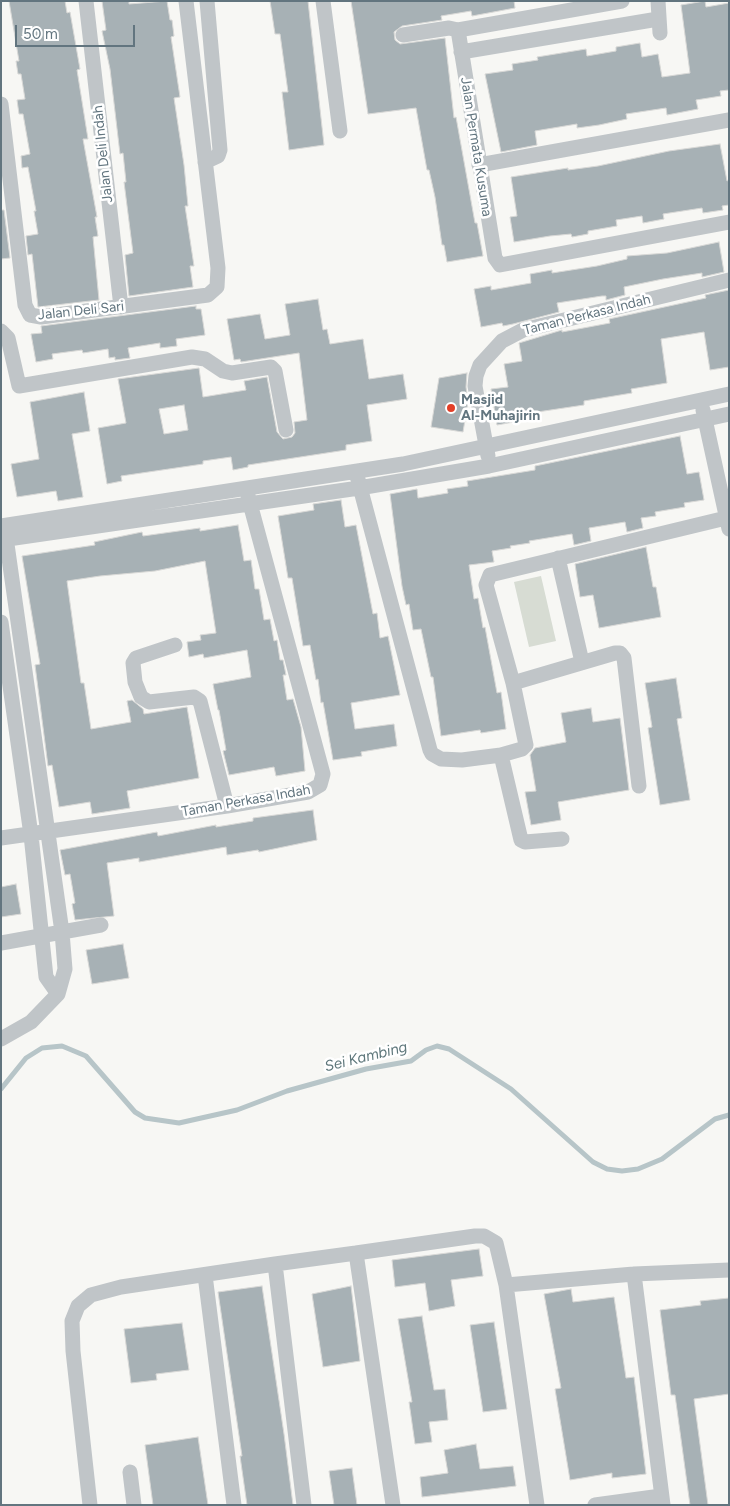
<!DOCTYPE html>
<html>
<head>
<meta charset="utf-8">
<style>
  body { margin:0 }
  #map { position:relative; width:730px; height:1506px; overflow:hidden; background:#f7f7f4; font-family:Figtree,sans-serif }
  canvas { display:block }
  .frame { position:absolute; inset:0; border:2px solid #62757f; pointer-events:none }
  .scale { position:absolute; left:15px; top:25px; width:120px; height:22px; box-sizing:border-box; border:2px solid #62757f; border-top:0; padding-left:6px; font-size:15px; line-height:18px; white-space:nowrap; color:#62757f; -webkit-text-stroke:4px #fff; paint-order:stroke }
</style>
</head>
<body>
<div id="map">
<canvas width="730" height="1506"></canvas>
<div class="frame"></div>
<div class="scale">50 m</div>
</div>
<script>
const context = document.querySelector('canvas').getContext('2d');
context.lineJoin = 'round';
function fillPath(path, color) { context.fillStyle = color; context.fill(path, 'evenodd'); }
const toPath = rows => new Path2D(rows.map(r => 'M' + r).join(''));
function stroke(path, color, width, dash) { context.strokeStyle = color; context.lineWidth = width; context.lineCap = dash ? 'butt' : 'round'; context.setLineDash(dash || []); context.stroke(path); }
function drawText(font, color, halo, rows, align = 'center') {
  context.font = font + ' Figtree,sans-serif'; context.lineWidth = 5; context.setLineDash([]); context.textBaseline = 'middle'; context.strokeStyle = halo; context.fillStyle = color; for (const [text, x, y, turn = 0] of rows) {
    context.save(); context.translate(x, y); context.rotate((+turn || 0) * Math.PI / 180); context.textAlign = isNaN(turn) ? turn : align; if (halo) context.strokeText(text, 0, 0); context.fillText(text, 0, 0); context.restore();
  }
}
const green = toPath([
  [541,576,556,641,529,647,514,582]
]);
const stream = toPath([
  [1,1089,26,1058,42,1048,62,1046,86,1056,135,1112,145,1118,179,1123,237,1110,287,1091,366,1069,411,1061,426,1050,437,1046,449,1049,511,1089,593,1162,607,1169,622,1171,638,1169,662,1159,715,1119,729,1115]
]);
const building = toPath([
  [9,1,65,1,67,13,70,12,80,69,77,70,88,139,83,139,97,217,95,217,98,236,93,237,99,300,38,307,32,254,28,255,26,236,38,234,34,211,36,211,28,167,22,168,21,156,30,154,23,114,19,114,17,100,25,99,21,74,18,74,16,61,19,61,9,1],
  [102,1,129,1,129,4,167,1,170,20,172,20,174,36,171,37,180,97,174,98,184,165,188,206,185,206,194,266,190,266,193,287,129,296,125,255,133,253,124,182,126,182,123,153,120,154,110,69,102,31,106,30,102,1],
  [270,1,308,1,324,145,289,150,282,92,288,92,280,34,275,34,270,1],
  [351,1,514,1,515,8,472,16,471,11,441,16,442,20,402,26,394,32,395,40,400,44,445,38,454,118,456,117,475,223,477,223,483,256,447,262,444,245,442,245,435,197,429,170,427,170,416,108,368,114,351,1],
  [705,1,706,7,729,3,729,90,720,91,721,96,696,100,698,109,667,115,666,108,626,114,627,119,599,125,577,128,577,124,535,131,537,145,501,152,485,74,513,70,512,64,538,60,537,57,586,49,587,56,616,51,616,47,640,43,642,57,658,54,662,77,690,73,681,5,705,1],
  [720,144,727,181,729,180,729,205,722,206,723,210,703,213,702,208,663,214,664,219,643,223,642,216,616,220,617,226,588,231,588,234,572,237,571,234,550,236,514,242,510,217,517,216,511,177,568,168,568,170,598,166,669,151,720,144],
  [1,210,4,210,10,258,1,259,1,210],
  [719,242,724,272,702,277,702,273,663,279,624,287,625,295,606,300,606,296,602,296,557,303,559,312,513,324,503,326,502,323,481,327,474,289,491,286,491,290,531,283,530,274,552,270,552,273,597,266,627,259,627,256,667,253,719,242],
  [729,290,729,367,710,370,704,332,661,339,667,383,631,389,632,393,584,401,584,405,524,414,525,420,497,425,491,389,508,387,504,364,522,361,519,343,562,330,562,332,610,323,609,319,706,298,705,295,729,290],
  [318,299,323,330,327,329,330,344,363,339,369,379,403,374,407,399,367,405,372,441,346,445,346,450,248,465,248,467,233,470,231,457,203,461,203,464,121,476,122,481,107,484,98,428,126,423,118,379,199,368,203,397,246,390,244,381,267,377,277,432,283,439,292,437,295,433,294,422,307,420,299,353,241,362,240,359,234,360,227,319,260,314,265,339,290,335,285,304,318,299],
  [184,405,188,430,164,434,159,409,184,405],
  [196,306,196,309,201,309,205,335,176,339,177,346,160,348,160,343,128,348,130,358,115,360,115,357,109,358,108,349,83,353,82,350,52,354,53,359,36,362,31,334,42,333,41,326,196,306],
  [467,373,466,387,468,402,463,432,431,427,439,378,467,373],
  [84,392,90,431,72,434,83,497,58,501,56,491,17,497,11,464,39,459,30,402,84,392],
  [680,436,687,474,699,472,704,500,684,503,685,507,655,512,656,516,641,518,643,528,627,532,625,522,589,528,591,541,574,545,572,534,529,541,530,543,510,546,511,548,492,551,494,562,469,565,474,599,478,598,483,628,485,627,497,693,501,692,506,729,481,733,480,730,441,736,433,677,431,677,421,629,413,630,409,604,406,605,402,586,390,494,417,489,418,498,448,493,447,489,468,486,467,481,535,470,535,466,680,436],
  [341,500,345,527,356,525,373,614,377,613,380,638,388,636,400,695,351,703,355,729,394,724,397,746,361,752,362,756,333,760,323,702,321,703,318,679,316,680,310,645,303,646,292,578,288,578,278,516,314,510,313,504,341,500],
  [238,525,244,561,251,560,255,589,259,589,264,620,270,619,274,641,277,640,280,660,283,660,286,675,283,675,287,700,293,699,301,727,305,771,276,776,274,767,229,775,223,751,226,750,219,710,218,710,213,684,251,677,247,650,204,658,203,654,189,657,187,642,201,640,200,635,216,633,205,561,155,571,100,576,67,581,81,683,84,683,91,729,131,722,127,701,132,700,143,709,144,714,187,707,199,778,127,791,130,808,92,814,90,802,59,807,52,765,48,766,35,665,40,664,22,556,95,545,94,542,142,532,143,536,200,528,200,531,238,525],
  [646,547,653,587,656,587,661,617,599,628,593,595,580,597,575,564,646,547],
  [676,678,682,718,677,719,690,800,660,805,648,728,652,727,645,683,676,678],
  [591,708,593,722,620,718,629,790,558,802,561,820,531,825,525,792,536,791,530,755,535,748,566,742,561,713,591,708],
  [313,810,317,840,259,852,258,850,227,855,226,847,139,862,139,858,107,863,114,916,75,920,72,904,75,903,70,874,65,875,60,850,157,832,158,836,216,825,216,827,253,821,253,818,313,810],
  [16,884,21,914,1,917,1,887,16,884],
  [123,944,129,978,92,984,86,950,123,944],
  [479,1249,483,1276,451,1280,455,1306,429,1311,425,1283,395,1287,392,1260,479,1249],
  [262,1286,284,1434,293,1505,247,1505,240,1456,242,1456,218,1292,262,1286],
  [351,1286,360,1361,323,1367,312,1294,351,1286],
  [571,1289,573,1302,614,1297,626,1378,634,1377,646,1474,612,1478,612,1473,570,1480,555,1389,561,1388,544,1294,571,1289],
  [729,1298,729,1394,694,1399,708,1505,690,1505,675,1395,671,1395,660,1310,701,1305,700,1301,729,1298],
  [422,1316,434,1390,445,1389,448,1420,429,1422,432,1442,415,1444,409,1402,412,1402,398,1319,422,1316],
  [494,1322,507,1409,483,1412,470,1325,494,1322],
  [182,1323,189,1370,156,1374,157,1380,131,1383,124,1329,182,1323],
  [198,1437,208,1505,153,1505,145,1445,198,1437],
  [476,1444,480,1469,513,1466,516,1486,422,1497,420,1477,448,1473,444,1450,476,1444],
  [352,1468,357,1505,334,1505,329,1471,352,1468]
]);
const street = toPath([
  [86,1,121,307],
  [323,1,340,131],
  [658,1,660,33],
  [458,30,495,258,500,265,729,222],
  [403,35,449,28,458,30,622,1],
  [461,52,658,19],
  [1,104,25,305,30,315,41,317,208,295,217,287,218,268,186,1],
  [205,162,218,156,220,150,207,1],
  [479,165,729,120],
  [1,331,8,338,19,386,192,357,205,359,223,371,232,373,271,367,275,371,286,430],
  [703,410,729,529],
  [488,456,475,386,476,376,480,365,502,341,523,330,729,280],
  [356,472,430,750,432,754,441,759,462,760,501,755,522,749,526,745,513,683,486,585,490,575,726,518],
  [1,526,403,464,729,394],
  [1,540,359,488,489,466,729,414],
  [558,558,582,662],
  [1,622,31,835,46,977,58,994],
  [175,645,136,658,133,663,135,682,141,697,149,702,194,697,200,701,227,806],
  [513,683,615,653,620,653,624,658,639,786],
  [501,755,521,840,525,842,562,839],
  [1,838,227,806,308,792,320,785,323,774,248,496],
  [1,943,101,925],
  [1,1039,31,1022,58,994,65,969,62,932,5,530],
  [356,1253,475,1236,484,1236,496,1243,506,1285,537,1505],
  [275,1264,356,1253,393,1505],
  [205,1275,234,1505],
  [506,1285,634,1274],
  [130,1472,134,1505],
  [90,1505,73,1351,72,1321,78,1306,91,1295,121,1287,275,1264,304,1505],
  [595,1505,661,1496],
  [663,1505,634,1274,729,1270]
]);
const markers = [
  [451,408,5,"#e33f28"]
];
const streetNames = [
  ["Jalan Permata Kusuma",476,147,81],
  ["Jalan Deli Indah",103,154,-96],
  ["Jalan Deli Sari",81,311,-6],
  ["Taman Perkasa Indah",587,315,-14],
  ["Taman Perkasa Indah",246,801,-10]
];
const poiNames = [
  ["Masjid",461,400],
  ["Al-Muhajirin",461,416]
];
const waterNames = [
  ["Sei Kambing",366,1057,-14]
];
fillPath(green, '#d7dcd3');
stroke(stream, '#b7c5c8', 5);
fillPath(building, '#a7b1b5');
stroke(building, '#d8d8d6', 1);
stroke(street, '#c0c5c8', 15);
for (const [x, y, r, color] of markers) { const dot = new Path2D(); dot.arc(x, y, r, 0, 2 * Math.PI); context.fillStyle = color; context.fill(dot); stroke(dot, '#fff', 2); }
drawText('14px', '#62757f', '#fff', streetNames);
drawText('bold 14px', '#62757f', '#fff', poiNames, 'left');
drawText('italic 15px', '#5d767a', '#fff', waterNames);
</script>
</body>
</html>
